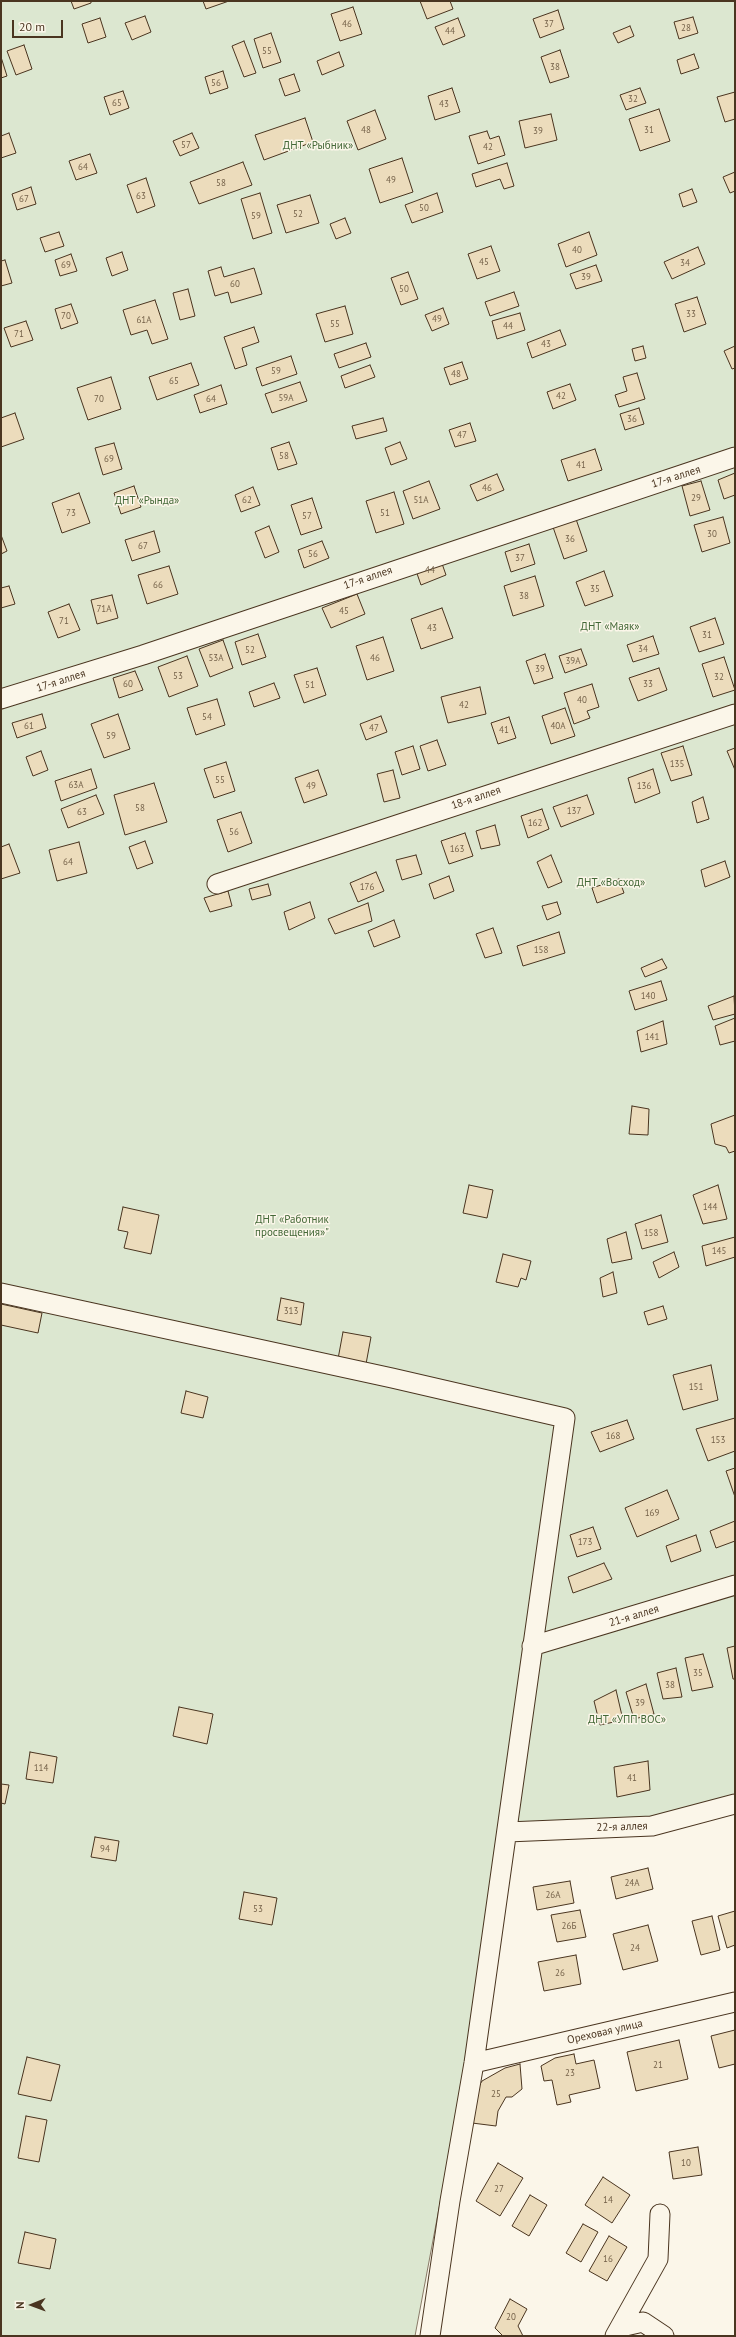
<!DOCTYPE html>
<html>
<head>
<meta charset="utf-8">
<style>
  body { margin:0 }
  #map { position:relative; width:736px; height:2337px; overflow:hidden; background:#fbf6e9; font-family:"PT Sans",sans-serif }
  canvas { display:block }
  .frame { position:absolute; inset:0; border:2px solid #4a3520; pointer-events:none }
  .north { position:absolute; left:12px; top:2285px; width:40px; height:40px; -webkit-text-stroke:3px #fbf6e9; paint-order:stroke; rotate:269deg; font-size:11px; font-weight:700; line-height:16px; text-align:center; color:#4a3520 }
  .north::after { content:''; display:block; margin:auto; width:14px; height:18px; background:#4a3520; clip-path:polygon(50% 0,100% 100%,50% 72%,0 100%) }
  .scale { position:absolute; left:12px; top:20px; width:51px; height:18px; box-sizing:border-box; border:2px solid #4a3520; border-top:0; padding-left:5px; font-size:12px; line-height:14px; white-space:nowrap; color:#4a3520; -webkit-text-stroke:3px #fbf6e9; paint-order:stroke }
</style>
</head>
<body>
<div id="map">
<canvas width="736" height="2337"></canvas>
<div class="frame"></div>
<div class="north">N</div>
<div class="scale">20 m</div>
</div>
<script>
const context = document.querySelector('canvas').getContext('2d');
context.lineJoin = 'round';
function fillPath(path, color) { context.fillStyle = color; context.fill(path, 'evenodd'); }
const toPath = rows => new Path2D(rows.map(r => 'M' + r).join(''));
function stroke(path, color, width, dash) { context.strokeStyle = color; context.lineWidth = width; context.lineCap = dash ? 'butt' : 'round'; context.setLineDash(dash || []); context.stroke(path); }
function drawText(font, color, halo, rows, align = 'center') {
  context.font = font + ' "PT Sans",sans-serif'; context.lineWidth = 3; context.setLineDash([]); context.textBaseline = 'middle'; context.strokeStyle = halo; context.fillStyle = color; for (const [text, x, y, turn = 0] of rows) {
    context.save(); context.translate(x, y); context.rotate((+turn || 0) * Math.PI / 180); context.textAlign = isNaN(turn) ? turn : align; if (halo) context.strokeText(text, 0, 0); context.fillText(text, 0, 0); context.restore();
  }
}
const green = toPath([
  [1,1,735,1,735,1804,652,1826,499,1837,468,2054,415,2336,1,2336,1,1]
]);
const building = toPath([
  [71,1,91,1,91,3,74,9,71,1],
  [203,1,229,1,206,9,203,1],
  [420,1,450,1,453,9,427,19,420,1],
  [353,7,362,34,340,41,331,14,353,7],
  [558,10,564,29,540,38,533,19,558,10],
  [145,16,151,32,132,40,125,23,145,16],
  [693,17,698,33,679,39,674,22,693,17],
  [100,18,106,37,88,43,82,24,100,18],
  [458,18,465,36,443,45,435,27,458,18],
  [630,26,634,36,618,43,613,33,630,26],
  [271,33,281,62,263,68,254,39,271,33],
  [244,41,256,73,244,77,232,46,244,41],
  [24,45,32,69,16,75,7,51,24,45],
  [560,50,569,77,550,83,541,57,560,50],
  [339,52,344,66,322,75,317,61,339,52],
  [694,54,699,68,681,74,677,60,694,54],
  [1,57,7,76,1,78,1,57],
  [223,71,228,88,210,94,205,77,223,71],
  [294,74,300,91,285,96,279,79,294,74],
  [452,88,460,112,435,120,428,96,452,88],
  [640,88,646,103,626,110,620,95,640,88],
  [123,91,129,108,110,115,104,97,123,91],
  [735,92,735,119,725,122,717,97,735,92],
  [659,109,670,141,640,151,629,119,659,109],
  [375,110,386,139,358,150,347,121,375,110],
  [551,114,557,140,525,148,519,121,551,114],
  [305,118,313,142,264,160,255,135,305,118],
  [487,131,490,139,499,136,505,155,478,164,469,136,487,131],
  [9,133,16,153,1,158,1,136,9,133],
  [192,133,199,148,180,156,173,141,192,133],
  [90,154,97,173,76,180,69,161,90,154],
  [402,158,413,192,380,203,369,169,402,158],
  [243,162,252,185,199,204,190,182,243,162],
  [507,163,514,186,504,189,500,179,476,187,472,174,507,163],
  [735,172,735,191,730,193,723,177,735,172],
  [146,178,155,206,137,213,127,185,146,178],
  [31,187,36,204,17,210,12,194,31,187],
  [692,189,697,202,683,207,679,194,692,189],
  [260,193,272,233,253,239,241,199,260,193],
  [437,193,443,212,412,223,405,205,437,193],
  [310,195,319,223,286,233,277,205,310,195],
  [345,218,351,233,336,239,330,224,345,218],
  [59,232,64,246,45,252,40,238,59,232],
  [589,232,597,255,566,267,558,244,589,232],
  [491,246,500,271,477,279,468,254,491,246],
  [698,247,705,264,672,279,664,262,698,247],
  [122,252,128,270,112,276,106,258,122,252],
  [71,254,77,271,60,276,55,260,71,254],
  [5,260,12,283,1,286,1,261,5,260],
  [596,265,602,281,576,289,570,274,596,265],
  [221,267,224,277,254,268,262,294,231,303,228,292,215,296,208,271,221,267],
  [408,272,418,299,401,305,391,278,408,272],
  [188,289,195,316,180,320,173,293,188,289],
  [514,292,519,306,490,316,485,302,514,292],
  [697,297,706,324,684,332,675,304,697,297],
  [155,300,168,339,152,344,147,330,131,335,123,310,155,300],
  [71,304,78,323,61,329,55,309,71,304],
  [345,306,353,334,325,342,316,314,345,306],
  [443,308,449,324,432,331,425,315,443,308],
  [520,313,525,330,497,339,492,321,520,313],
  [26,321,33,340,11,347,4,328,26,321],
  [254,327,259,342,242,348,247,365,235,369,224,337,254,327],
  [560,330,566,345,532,358,527,343,560,330],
  [366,343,371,357,339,368,334,354,366,343],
  [643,346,646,358,635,361,632,349,643,346],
  [735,346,735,368,732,369,724,351,735,346],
  [291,356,297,374,262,386,256,368,291,356],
  [462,362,468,379,450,385,444,368,462,362],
  [191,363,199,385,157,400,149,377,191,363],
  [370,365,375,377,345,388,341,376,370,365],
  [637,373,645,399,619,407,615,395,627,391,623,377,637,373],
  [111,377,121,409,88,420,77,388,111,377],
  [300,382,307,401,272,413,265,394,300,382],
  [570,384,576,400,553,409,547,392,570,384],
  [221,385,227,404,200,413,194,395,221,385],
  [639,408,644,424,625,430,620,414,639,408],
  [15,413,24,439,1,447,1,418,15,413],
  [383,418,387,431,356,439,352,426,383,418],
  [470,423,476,441,455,447,449,430,470,423],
  [289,442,297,464,278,470,271,448,289,442],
  [400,442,407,459,391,465,385,448,400,442],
  [114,443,122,469,103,475,95,448,114,443],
  [595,449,602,470,568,481,561,460,595,449],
  [735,473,735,495,724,499,718,480,735,473],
  [497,474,504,490,477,501,470,485,497,474],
  [429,481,440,509,413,519,403,491,429,481],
  [701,481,710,510,690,516,682,486,701,481],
  [134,486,141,507,121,514,114,493,134,486],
  [253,487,260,505,241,512,235,495,253,487],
  [394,492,404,524,376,533,366,501,394,492],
  [79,493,90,523,62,533,52,503,79,493],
  [312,498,322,528,301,535,291,505,312,498],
  [723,517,730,543,702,552,694,525,723,517],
  [576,519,587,551,564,559,553,527,576,519],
  [269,526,279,552,265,558,255,532,269,526],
  [154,531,160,552,132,561,125,540,154,531],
  [1,535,7,551,1,554,1,535],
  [322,541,329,558,304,568,298,550,322,541],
  [529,544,535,564,511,572,505,552,529,544],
  [439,555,446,575,421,585,414,565,439,555],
  [169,566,178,594,147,604,138,575,169,566],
  [604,571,613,596,585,606,576,582,604,571],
  [535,576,544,606,513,616,504,586,535,576],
  [9,586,15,604,1,608,1,588,9,586],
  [357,594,365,614,331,628,322,608,357,594],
  [112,595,118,618,97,624,91,600,112,595],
  [69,604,80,630,58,638,48,612,69,604],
  [442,608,453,638,421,649,411,619,442,608],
  [715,618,724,644,699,652,690,627,715,618],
  [258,634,266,657,242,665,235,642,258,634],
  [653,636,659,654,633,662,627,645,653,636],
  [383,637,394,671,367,680,356,646,383,637],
  [223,640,233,668,210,677,199,649,223,640],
  [581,649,587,665,565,673,559,656,581,649],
  [545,654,553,678,534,684,526,661,545,654],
  [187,656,198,686,169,697,158,667,187,656],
  [724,657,735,690,713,697,702,664,724,657],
  [317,668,326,695,304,703,294,675,317,668],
  [659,668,667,690,638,701,629,678,659,668],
  [135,671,143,690,119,698,113,678,135,671],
  [274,683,280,698,254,707,249,692,274,683],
  [592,684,599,707,587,711,590,718,574,724,564,693,592,684],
  [480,687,486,714,448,723,441,697,480,687],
  [217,699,225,725,196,735,187,708,217,699],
  [565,708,575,736,551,744,542,716,565,708],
  [42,714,46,728,17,738,12,723,42,714],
  [118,714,130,749,104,758,91,724,118,714],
  [381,716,387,732,366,740,360,724,381,716],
  [509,717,516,738,498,744,491,723,509,717],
  [437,740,446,765,428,771,420,746,437,740],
  [413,746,420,769,402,775,395,752,413,746],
  [683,746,692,775,671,781,661,753,683,746],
  [735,748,735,770,727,751,735,748],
  [41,751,48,770,33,776,26,757,41,751],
  [226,762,235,791,214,798,204,769,226,762],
  [91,769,97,788,61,801,55,781,91,769],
  [653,769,660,793,635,803,628,778,653,769],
  [318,770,327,795,304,803,295,778,318,770],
  [393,770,400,798,384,802,377,774,393,770],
  [154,783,167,822,125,835,114,795,154,783],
  [96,795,104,814,68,828,61,809,96,795],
  [587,795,594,814,561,827,553,807,587,795],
  [703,797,709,819,697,823,692,802,703,797],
  [542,809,549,829,528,838,521,816,542,809],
  [241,812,252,843,228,852,217,820,241,812],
  [495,825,500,845,481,849,476,831,495,825],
  [465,833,473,856,449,864,441,841,465,833],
  [145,841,153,863,137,869,129,847,145,841],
  [79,842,87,873,57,881,49,850,79,842],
  [9,844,20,873,1,879,1,847,9,844],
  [416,855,422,874,402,880,396,860,416,855],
  [551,855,562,882,548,888,537,862,551,855],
  [725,861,730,877,705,887,701,870,725,861],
  [376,872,384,891,358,902,350,883,376,872],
  [449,876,454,891,434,899,429,884,449,876],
  [619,879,624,893,597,903,592,888,619,879],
  [268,884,271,895,252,900,249,889,268,884],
  [228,891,232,906,210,912,204,898,228,891],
  [310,902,315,918,289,930,284,912,310,902],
  [557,902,561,914,547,920,542,906,557,902],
  [368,903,372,921,335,934,328,919,368,903],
  [394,920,400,937,374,947,368,931,394,920],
  [493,928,502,953,485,958,476,934,493,928],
  [559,932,565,953,523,966,517,946,559,932],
  [662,959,667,968,645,977,641,968,662,959],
  [661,981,667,1000,635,1010,629,991,661,981],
  [734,996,735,1014,713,1020,708,1006,734,996],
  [735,1018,735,1041,720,1045,715,1026,735,1018],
  [663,1021,667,1044,641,1052,637,1031,663,1021],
  [632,1106,649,1109,648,1135,629,1134,632,1106],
  [735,1115,735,1151,729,1153,726,1147,715,1144,711,1124,735,1115],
  [469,1185,493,1190,487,1218,463,1213,469,1185],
  [718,1185,727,1219,703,1224,693,1195,718,1185],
  [123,1207,159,1215,151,1254,124,1248,128,1232,118,1230,123,1207],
  [661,1215,668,1242,642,1249,635,1224,661,1215],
  [626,1232,632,1259,612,1263,607,1239,626,1232],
  [735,1237,735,1257,706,1266,702,1246,735,1237],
  [674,1252,679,1267,659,1278,653,1262,674,1252],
  [503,1254,531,1261,526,1280,521,1278,518,1287,496,1282,503,1254],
  [613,1272,617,1293,603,1297,600,1278,613,1272],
  [281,1298,304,1303,301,1325,277,1320,281,1298],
  [1,1304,42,1313,38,1333,1,1325,1,1304],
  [663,1306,667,1319,648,1325,644,1312,663,1306],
  [343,1332,371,1337,366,1364,338,1359,343,1332],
  [711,1365,718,1400,683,1410,673,1375,711,1365],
  [186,1391,208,1397,203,1418,181,1413,186,1391],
  [735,1418,735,1451,708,1461,696,1429,735,1418],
  [627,1420,634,1439,600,1452,591,1432,627,1420],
  [735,1468,735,1497,726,1471,735,1468],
  [667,1490,679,1519,637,1537,625,1508,667,1490],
  [735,1521,735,1541,716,1548,710,1531,735,1521],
  [593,1527,601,1549,577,1557,570,1535,593,1527],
  [696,1535,701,1551,671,1562,666,1546,696,1535],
  [604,1563,612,1579,573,1593,568,1577,604,1563],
  [735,1646,735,1679,733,1679,727,1648,735,1646],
  [703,1654,713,1687,692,1691,685,1658,703,1654],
  [676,1668,682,1697,663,1699,657,1673,676,1668],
  [646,1684,654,1714,634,1719,626,1692,646,1684],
  [616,1690,623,1720,600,1725,594,1701,616,1690],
  [179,1707,213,1714,207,1744,173,1736,179,1707],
  [30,1752,57,1757,53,1783,26,1779,30,1752],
  [648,1761,650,1790,617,1797,614,1767,648,1761],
  [1,1784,9,1785,5,1804,1,1803,1,1784],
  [95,1837,119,1841,116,1861,91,1857,95,1837],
  [648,1868,653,1889,616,1899,611,1877,648,1868],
  [570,1881,574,1903,537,1910,533,1887,570,1881],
  [244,1892,277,1898,272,1925,239,1919,244,1892],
  [580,1910,586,1937,557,1942,551,1915,580,1910],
  [735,1911,735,1945,727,1948,718,1916,735,1911],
  [712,1916,720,1950,701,1955,692,1921,712,1916],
  [648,1925,658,1961,623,1970,613,1934,648,1925],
  [576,1955,581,1984,544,1991,538,1962,576,1955],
  [735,2030,735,2064,719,2068,711,2036,735,2030],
  [679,2040,688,2079,636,2091,627,2052,679,2040],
  [574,2054,576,2064,594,2060,600,2088,569,2095,571,2102,557,2105,552,2080,544,2081,541,2066,555,2058,574,2054],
  [27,2057,60,2065,51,2101,18,2094,27,2057],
  [520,2064,522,2089,512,2097,506,2097,498,2111,496,2126,472,2123,476,2091,482,2081,505,2068,520,2064],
  [26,2116,47,2120,39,2162,18,2158,26,2116],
  [698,2147,702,2175,673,2179,669,2152,698,2147],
  [498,2163,523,2178,500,2216,476,2201,498,2163],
  [603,2177,630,2195,612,2223,585,2205,603,2177],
  [530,2195,547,2205,529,2236,512,2226,530,2195],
  [583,2224,598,2232,581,2262,566,2253,583,2224],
  [25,2232,56,2239,50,2269,18,2263,25,2232],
  [609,2236,627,2247,607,2281,589,2271,609,2236],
  [510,2299,527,2309,518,2326,523,2336,503,2336,495,2328,510,2299]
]);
const minor = toPath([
  [1,699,143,655,735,457],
  [217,884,735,714],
  [1,1293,392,1378,565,1418,474,2063,450,2201,430,2336],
  [532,1646,735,1585],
  [507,1832,652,1826,735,1804],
  [474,2063,735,2002],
  [621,2327,643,2322,664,2336],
  [615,2336,658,2259,660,2214]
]);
const numberNames = [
  ["46",347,24],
  ["37",549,24],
  ["28",686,28],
  ["44",450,31],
  ["55",267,51],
  ["38",555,67],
  ["56",216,83],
  ["32",633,99],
  ["65",117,103],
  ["43",444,104],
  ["48",366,130],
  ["31",649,130],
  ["39",538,131],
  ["57",186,145],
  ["42",488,147],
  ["64",83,167],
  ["49",391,180],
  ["58",221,183],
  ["63",141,196],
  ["67",24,199],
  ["50",424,208],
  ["52",298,214],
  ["59",256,216],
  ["40",577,250],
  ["45",484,262],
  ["34",685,263],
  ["69",66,265],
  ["39",586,277],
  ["60",235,284],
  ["50",404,289],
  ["33",691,314],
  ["70",66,316],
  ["49",437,319],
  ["61А",144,320],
  ["55",335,324],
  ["44",508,326],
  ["71",19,334],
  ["43",546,344],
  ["59",276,371],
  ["48",456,374],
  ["65",174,381],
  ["42",561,396],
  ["59А",286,398],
  ["70",99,399],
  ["64",211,399],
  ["36",632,419],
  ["47",462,435],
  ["58",284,456],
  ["69",109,459],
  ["41",581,465],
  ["46",487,488],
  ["29",696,498],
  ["62",247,500],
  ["51А",421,500],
  ["73",71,513],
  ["51",385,513],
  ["57",307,516],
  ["30",712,534],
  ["36",570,539],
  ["67",143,546],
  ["56",313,554],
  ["37",520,558],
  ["44",430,570],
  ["66",158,585],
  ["35",595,589],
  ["38",524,596],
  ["71А",104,609],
  ["45",344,611],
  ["71",64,621],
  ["43",432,628],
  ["31",707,635],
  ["34",643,649],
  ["52",250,650],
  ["53А",216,658],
  ["46",375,658],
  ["39А",573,661],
  ["39",540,669],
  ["53",178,676],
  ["32",719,677],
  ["60",128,684],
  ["33",648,684],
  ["51",310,685],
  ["40",582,700],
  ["42",464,705],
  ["54",207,717],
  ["61",29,726],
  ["40А",558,726],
  ["47",374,728],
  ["41",504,730],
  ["59",111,736],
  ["135",677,764],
  ["55",220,780],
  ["63А",76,785],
  ["49",311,786],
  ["136",644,786],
  ["58",140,808],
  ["137",574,811],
  ["63",82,812],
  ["162",535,823],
  ["56",234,832],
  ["163",457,849],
  ["64",68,862],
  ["176",367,887],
  ["158",541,950],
  ["140",648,996],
  ["141",652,1037],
  ["144",710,1207],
  ["158",651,1233],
  ["145",719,1251],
  ["313",291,1311],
  ["151",696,1387],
  ["168",613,1436],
  ["153",718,1440],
  ["169",652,1513],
  ["173",585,1542],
  ["35",698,1673],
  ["38",670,1685],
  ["39",640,1703],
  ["114",41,1768],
  ["41",632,1778],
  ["94",105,1849],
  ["24А",632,1883],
  ["26А",553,1895],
  ["53",258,1909],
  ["26Б",569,1926],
  ["24",635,1948],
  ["26",560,1973],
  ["21",658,2065],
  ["23",570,2073],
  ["25",496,2094],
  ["10",686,2163],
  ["27",499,2189],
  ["14",608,2200],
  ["16",608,2259],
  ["20",511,2317]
];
const parkNames = [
  ["ДНТ «Рыбник»",318,146],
  ["ДНТ «Рында»",147,501],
  ["ДНТ «Маяк»",610,627],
  ["ДНТ «Восход»",611,883],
  ["ДНТ «Работник",292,1220],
  ["просвещения»\"",292,1233],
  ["ДНТ «УПП ВОС»",627,1720]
];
const streetNames = [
  ["17-я аллея",676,477,-18],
  ["17-я аллея",368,578,-19],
  ["17-я аллея",61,681,-18],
  ["18-я аллея",476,798,-19],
  ["21-я аллея",634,1616,-17],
  ["22-я аллея",622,1827,-2],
  ["Ореховая улица",605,2032,-13]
];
fillPath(green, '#dce7d0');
stroke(green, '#887966', 1);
fillPath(building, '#ecdcbc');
stroke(building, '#4a3520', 1);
stroke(minor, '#4a3520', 21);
stroke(minor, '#fbf6e9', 19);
drawText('9px', '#725f47', null, numberNames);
drawText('11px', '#436837', '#fbf6e9', parkNames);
drawText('11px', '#4a3520', '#fbf6e9', streetNames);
</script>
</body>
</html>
